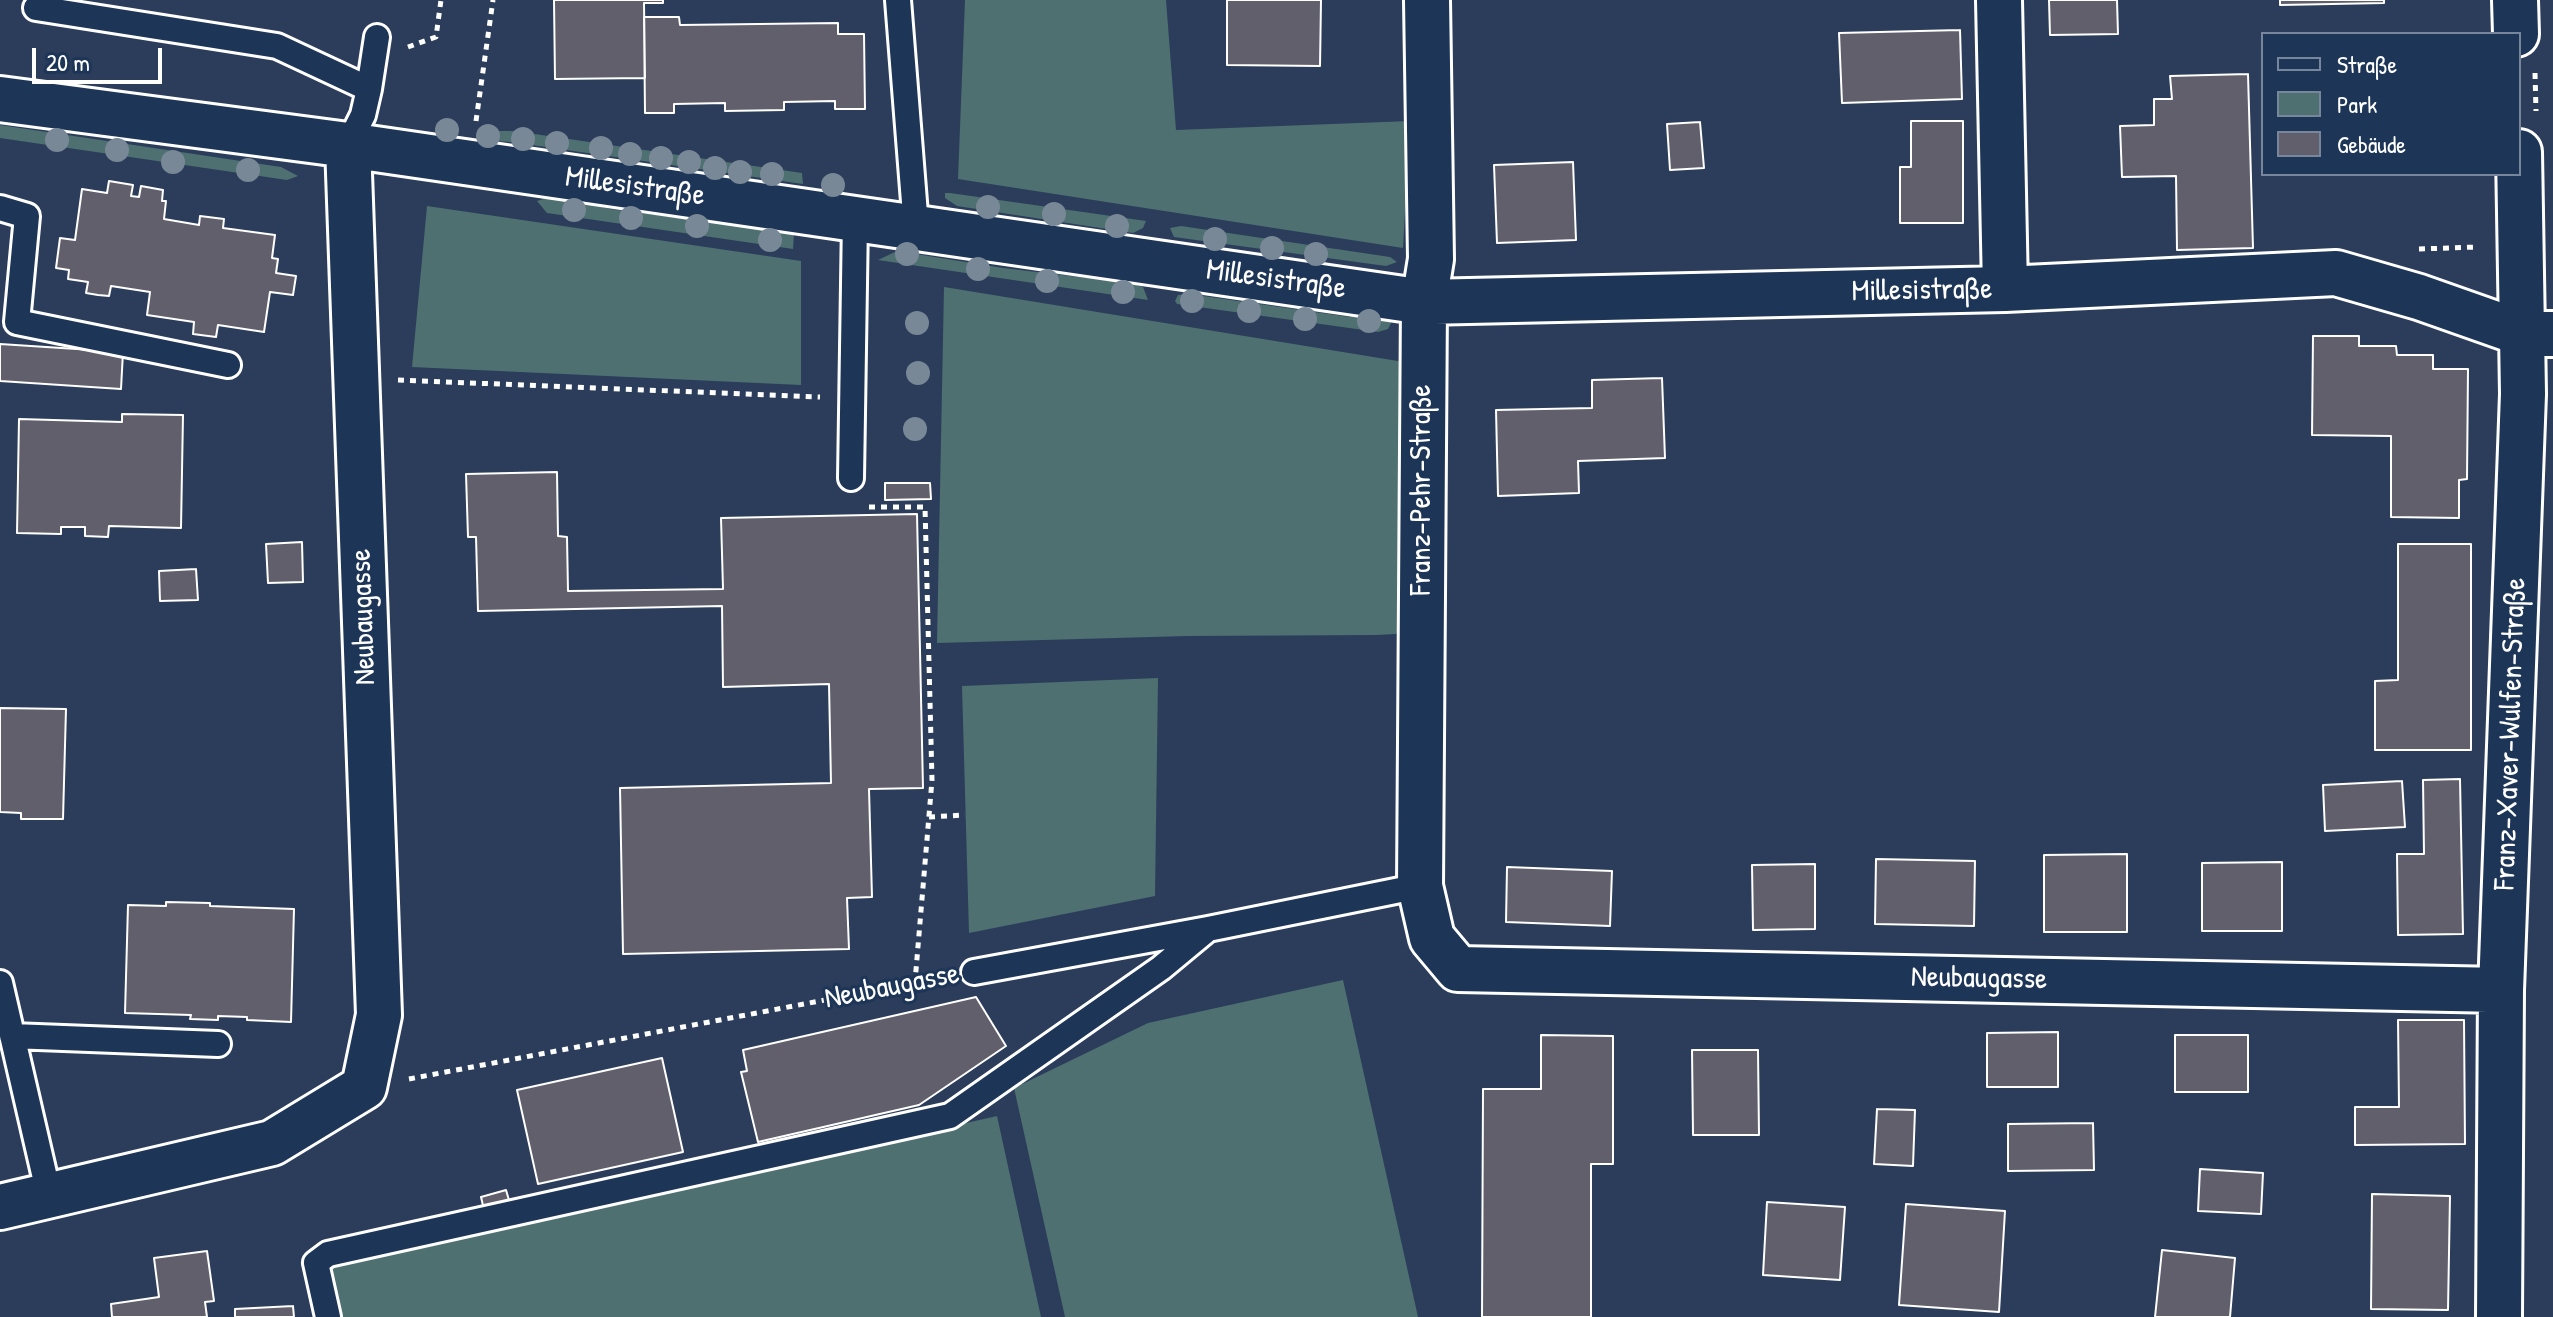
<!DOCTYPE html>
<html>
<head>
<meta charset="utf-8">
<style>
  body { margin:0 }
  #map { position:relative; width:2553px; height:1317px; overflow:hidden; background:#2b3d5b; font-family:"Patrick Hand",sans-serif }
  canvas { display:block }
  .legend { position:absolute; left:2261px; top:32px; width:260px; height:144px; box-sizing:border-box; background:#1d3557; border:2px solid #77869a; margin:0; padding:10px 14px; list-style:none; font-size:24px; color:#fff }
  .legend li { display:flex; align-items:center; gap:16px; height:40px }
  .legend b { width:40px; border:2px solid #77869a }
  .scale { position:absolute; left:32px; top:48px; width:130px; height:36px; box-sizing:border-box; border:4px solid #fff; border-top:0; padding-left:10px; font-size:24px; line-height:28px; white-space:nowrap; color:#fff; -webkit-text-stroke:6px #1d3557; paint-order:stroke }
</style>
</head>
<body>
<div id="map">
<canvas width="2553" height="1317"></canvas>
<ul class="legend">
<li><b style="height:10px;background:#1d3557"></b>Straße</li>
<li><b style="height:22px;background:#4e7071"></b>Park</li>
<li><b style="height:22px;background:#625f6d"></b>Gebäude</li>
</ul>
<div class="scale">20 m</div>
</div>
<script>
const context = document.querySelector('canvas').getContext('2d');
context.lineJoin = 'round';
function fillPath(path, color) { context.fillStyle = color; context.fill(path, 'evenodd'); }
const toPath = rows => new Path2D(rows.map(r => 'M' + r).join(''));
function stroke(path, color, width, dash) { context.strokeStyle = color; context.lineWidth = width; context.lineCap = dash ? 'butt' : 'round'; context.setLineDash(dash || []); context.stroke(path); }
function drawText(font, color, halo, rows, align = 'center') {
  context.font = font + ' "Patrick Hand",sans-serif'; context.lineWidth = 6; context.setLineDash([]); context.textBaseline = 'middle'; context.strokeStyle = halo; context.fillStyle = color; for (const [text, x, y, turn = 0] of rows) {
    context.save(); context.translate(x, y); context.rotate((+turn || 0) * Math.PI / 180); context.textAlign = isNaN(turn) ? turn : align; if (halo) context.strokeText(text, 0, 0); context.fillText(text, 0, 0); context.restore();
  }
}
const green = toPath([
  [965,0,1166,0,1176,130,1410,121,1403,248,958,179],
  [0,125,281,167,298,176,287,180,0,138],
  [488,131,514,131,802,173,803,184,511,142,485,140],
  [945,193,950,193,1146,221,1143,228,1133,233,957,206,945,198],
  [559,194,598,199,602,207,610,209,794,233,793,249,547,213,537,201],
  [427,206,801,261,801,385,412,367],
  [1181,226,1390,257,1397,262,1386,266,1174,237,1170,228],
  [897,251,1003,268,1130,283,1143,287,1148,300,878,260],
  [944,287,1404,362,1407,626,1396,634,1377,635,1187,636,937,643],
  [1189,294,1350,317,1368,307,1391,319,1391,323,1388,329,1378,332,1177,304,1175,301,1178,295],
  [1158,678,1155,896,969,933,962,686],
  [1343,980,1418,1317,1065,1317,1014,1088,1148,1023],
  [997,1116,1041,1317,339,1317,328,1268]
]);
const building = toPath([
  [554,0,663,0,663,3,644,3,645,78,555,79,554,0],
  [1227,0,1321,0,1320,66,1227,65,1227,0],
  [2049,0,2117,0,2118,34,2050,35,2049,0],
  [2280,0,2384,0,2384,3,2280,5,2280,0],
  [644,17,679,17,680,25,838,23,838,34,864,34,865,109,835,109,835,101,784,102,784,110,725,111,725,103,674,104,674,113,645,113,644,17],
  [1960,30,1962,99,1842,103,1839,33,1960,30],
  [2248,74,2253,248,2177,250,2176,176,2122,177,2120,126,2154,125,2154,99,2172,99,2170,76,2248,74],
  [1911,121,1963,121,1963,223,1900,223,1900,167,1911,167,1911,121],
  [1700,122,1704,168,1670,170,1667,124,1700,122],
  [1573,162,1576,240,1497,243,1494,165,1573,162],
  [109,181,133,185,131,196,139,197,141,186,163,190,162,201,166,201,164,219,199,225,200,216,224,219,223,228,275,235,272,258,278,259,276,273,296,276,293,295,270,292,264,332,218,325,216,337,193,334,194,322,147,315,150,292,111,286,109,296,98,295,86,293,88,282,68,279,69,270,56,268,60,238,75,240,82,189,107,193,109,181],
  [2313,336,2359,336,2359,346,2396,346,2397,355,2433,355,2433,369,2468,369,2467,479,2459,480,2459,518,2391,517,2391,436,2312,435,2313,336],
  [0,344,123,352,121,389,0,381,0,344],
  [1662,378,1665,458,1578,461,1579,493,1498,496,1496,410,1592,408,1592,380,1662,378],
  [122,414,183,415,181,528,109,526,108,537,85,536,85,527,61,527,61,534,17,533,19,419,122,422,122,414],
  [557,472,558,536,567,537,568,591,723,589,721,518,917,514,923,788,869,789,872,897,847,898,849,949,623,954,620,788,831,783,829,684,723,687,722,606,478,611,476,537,468,537,466,474,557,472],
  [885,483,930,483,931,499,885,500,885,483],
  [302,542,303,582,268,583,266,544,302,542],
  [2398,544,2471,544,2471,750,2375,750,2375,681,2398,680,2398,544],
  [196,569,198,600,160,601,159,571,196,569],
  [0,708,66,709,63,819,21,819,21,813,0,812,0,708],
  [2460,779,2463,934,2398,935,2397,854,2424,854,2423,780,2460,779],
  [2402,781,2405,827,2325,831,2323,785,2402,781],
  [2127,854,2127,932,2044,932,2044,855,2127,854],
  [1876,859,1975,861,1974,926,1875,924,1876,859],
  [2282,862,2282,931,2202,931,2202,863,2282,862],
  [1815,864,1815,929,1753,930,1752,865,1815,864],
  [1507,867,1612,871,1610,926,1506,922,1507,867],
  [166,902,210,903,210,906,294,909,291,1022,247,1020,247,1017,218,1016,218,1020,190,1019,191,1015,125,1013,128,905,166,906,166,902],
  [976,997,1006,1046,919,1105,758,1142,741,1072,747,1071,743,1050,976,997],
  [2398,1020,2464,1020,2465,1144,2355,1145,2355,1107,2399,1107,2398,1020],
  [2058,1032,2058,1087,1987,1087,1987,1033,2058,1032],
  [1541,1035,1613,1036,1613,1164,1591,1164,1591,1317,1482,1317,1483,1089,1541,1089,1541,1035],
  [2175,1035,2248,1035,2248,1092,2175,1092,2175,1035],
  [1692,1050,1758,1050,1759,1135,1693,1135,1692,1050],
  [662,1058,683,1152,538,1184,517,1090,662,1058],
  [1877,1109,1915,1110,1913,1166,1874,1164,1877,1109],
  [2093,1123,2094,1170,2008,1171,2008,1124,2093,1123],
  [2200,1169,2263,1173,2261,1214,2198,1211,2200,1169],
  [506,1190,511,1207,485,1214,481,1197,506,1190],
  [2372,1194,2450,1196,2448,1310,2371,1309,2372,1194],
  [1767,1202,1845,1207,1840,1280,1763,1275,1767,1202],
  [1906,1204,2005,1211,1999,1312,1899,1305,1906,1204],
  [2162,1250,2235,1258,2230,1317,2155,1317,2162,1250],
  [207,1251,214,1301,205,1302,207,1317,112,1317,111,1304,159,1297,154,1258,207,1251],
  [293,1306,294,1317,235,1317,235,1309,293,1306]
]);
const path = toPath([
  [408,47,436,37,441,0],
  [2535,73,2536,111],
  [476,121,493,0],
  [2419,249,2477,247],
  [398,380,820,397],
  [869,507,925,507,932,780,915,982],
  [929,817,965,815],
  [409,1079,941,978]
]);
const service = toPath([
  [898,0,916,227],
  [36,8,277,46,369,89,363,115,348,145],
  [369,89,377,37],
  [0,208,27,216,17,322,228,365],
  [851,478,855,219],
  [974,972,1208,929,1420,886],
  [0,983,49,1195],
  [12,1036,218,1044],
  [328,1317,316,1263,328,1254,950,1116,1161,968,1208,929]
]);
const minor = toPath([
  [1427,0,1431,259,1424,302,1420,886,1432,938,1458,969,2501,990],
  [1999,0,2005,289],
  [2515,0,2516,34],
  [0,99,348,145,1424,302,2005,289,2336,273,2419,297,2524,334,2553,334],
  [0,1207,272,1143,364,1087,379,1015,348,145],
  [2499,1317,2501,990,2523,394,2519,152]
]);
const trees = [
  [447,130],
  [488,136],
  [523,139],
  [57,140],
  [557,143],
  [601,148],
  [117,150],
  [630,154],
  [661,158],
  [173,162],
  [689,162],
  [715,168],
  [248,170],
  [740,172],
  [772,174],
  [833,185],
  [988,207],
  [574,210],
  [1054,214],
  [631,218],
  [697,226],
  [1117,226],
  [1215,239],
  [770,240],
  [1272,248],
  [907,254],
  [1316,254],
  [978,269],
  [1047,281],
  [1123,292],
  [1192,301],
  [1249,311],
  [1305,319],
  [1369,321],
  [917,323],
  [918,373],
  [915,429]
];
const streetNames = [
  ["Millesistraße",635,187,8],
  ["Millesistraße",1276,280,8],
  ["Millesistraße",1922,291,-1],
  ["Franz-Pehr-Straße",1422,490,-90],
  ["Neubaugasse",364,617,-92],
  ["Franz-Xaver-Wulfen-Straße",2511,734,-88],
  ["Neubaugasse",1979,979,1],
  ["Neubaugasse",892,987,-11]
];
fillPath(green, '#4e7071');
fillPath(building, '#625f6d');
stroke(building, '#fff', 2);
stroke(service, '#fff', 30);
stroke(minor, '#fff', 50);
stroke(path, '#fff', 5, [6, 6]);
stroke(service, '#1d3557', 24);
stroke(minor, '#1d3557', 44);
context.fillStyle = '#798896';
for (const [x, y] of trees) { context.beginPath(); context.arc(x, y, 12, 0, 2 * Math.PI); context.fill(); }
drawText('30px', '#fff', '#1d3557', streetNames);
</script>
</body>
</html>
